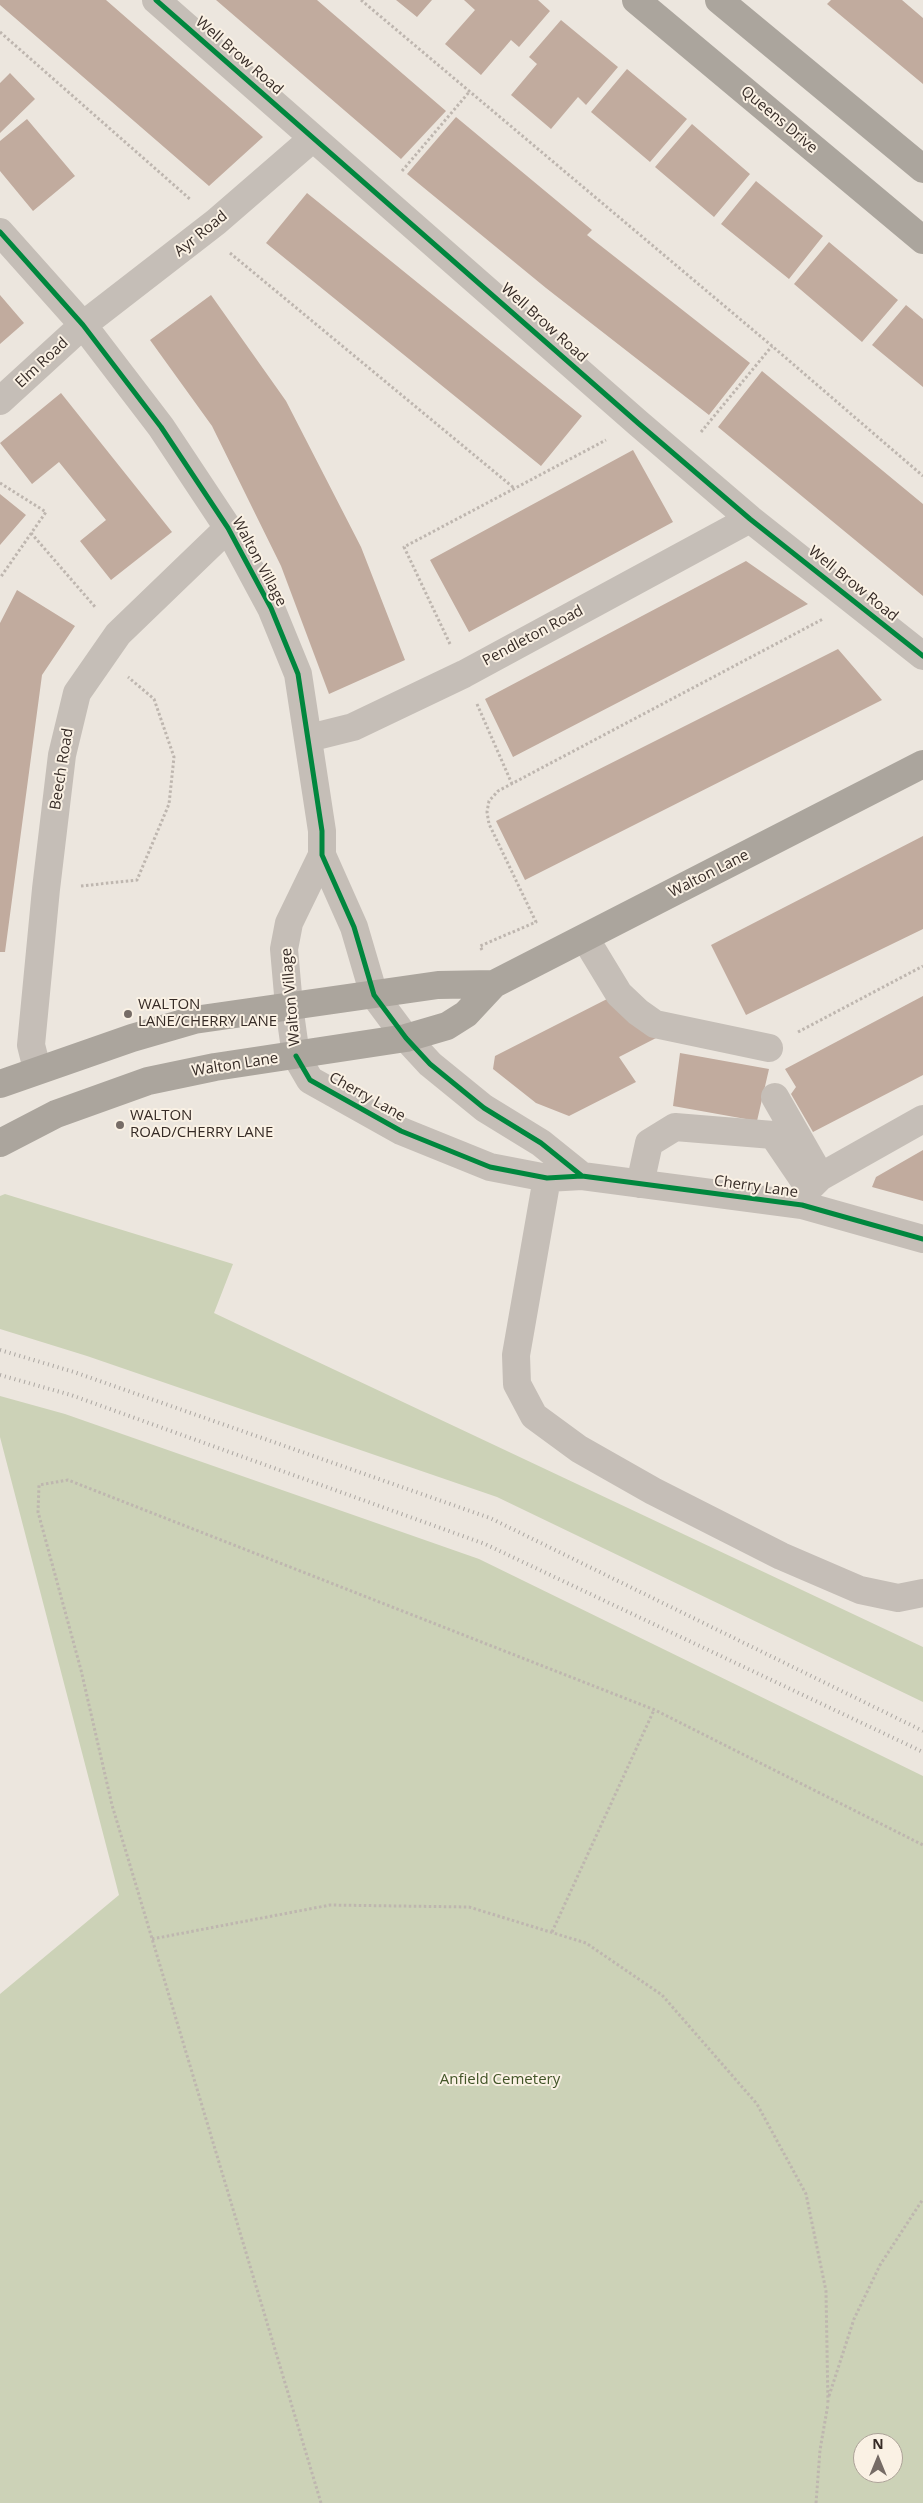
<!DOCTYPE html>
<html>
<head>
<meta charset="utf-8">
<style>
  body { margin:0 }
  #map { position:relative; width:923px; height:2503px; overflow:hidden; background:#ece6de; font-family:"Open Sans",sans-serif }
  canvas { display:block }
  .north { position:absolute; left:853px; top:2433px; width:50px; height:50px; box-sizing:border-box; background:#faf1e4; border:1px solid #aca298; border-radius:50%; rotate:0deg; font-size:14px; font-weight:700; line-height:20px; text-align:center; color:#362b26 }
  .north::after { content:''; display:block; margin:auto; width:18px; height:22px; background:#766c66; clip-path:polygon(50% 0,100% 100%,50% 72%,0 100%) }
</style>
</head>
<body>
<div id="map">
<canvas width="923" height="2503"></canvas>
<div class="north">N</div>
</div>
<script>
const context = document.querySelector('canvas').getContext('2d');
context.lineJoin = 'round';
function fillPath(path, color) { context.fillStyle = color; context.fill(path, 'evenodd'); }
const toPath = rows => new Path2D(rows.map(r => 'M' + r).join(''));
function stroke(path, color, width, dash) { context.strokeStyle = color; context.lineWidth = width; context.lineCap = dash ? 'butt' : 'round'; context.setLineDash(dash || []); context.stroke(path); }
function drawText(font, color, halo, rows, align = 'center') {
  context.font = font + ' "Open Sans",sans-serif'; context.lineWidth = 4; context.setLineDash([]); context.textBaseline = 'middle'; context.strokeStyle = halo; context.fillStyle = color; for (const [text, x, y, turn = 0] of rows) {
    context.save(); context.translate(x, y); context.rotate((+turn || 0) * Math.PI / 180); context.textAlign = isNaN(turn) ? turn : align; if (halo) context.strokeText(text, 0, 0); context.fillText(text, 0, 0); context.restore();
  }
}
const green = toPath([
  [5,1194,233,1264,214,1313,923,1647,923,1702,497,1497,87,1356,0,1329,0,1196],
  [0,1396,65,1414,479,1559,923,1776,923,2503,0,2503,0,1994,119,1895,0,1437],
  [863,2443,893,2443,893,2473,863,2473]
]);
const building = toPath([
  [0,0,106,0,263,137,209,186,0,5],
  [216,0,317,0,446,111,401,159],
  [396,0,432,0,417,17],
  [464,0,538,0,550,11,519,47,511,40,481,75,445,44,475,10],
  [831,0,902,0,923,18,923,84,827,4],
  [561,20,618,67,586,105,578,97,551,129,511,95,537,64,529,57],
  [627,69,687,119,650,162,591,112],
  [10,73,35,99,0,133,0,83],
  [456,117,592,230,587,235,750,363,709,415,546,288,407,174],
  [27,119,75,176,33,211,0,171,0,141],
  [692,124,750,174,714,217,655,167],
  [756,181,823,236,789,279,721,224],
  [307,193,582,416,541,466,266,243],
  [829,242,898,300,862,342,794,284],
  [0,295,24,323,0,344],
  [211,295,286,401,361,547,405,660,329,694,281,566,212,426,150,340],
  [906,305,923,319,923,387,872,345],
  [762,371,923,504,923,596,718,427],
  [61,393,172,532,111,580,80,541,106,520,59,462,32,484,0,443],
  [633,450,673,522,469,632,430,560],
  [0,494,26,515,0,545],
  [746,561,808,604,513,757,485,699],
  [17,590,75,626,42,675,5,952,0,952,0,623],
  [838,649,882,700,525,880,496,821],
  [923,836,923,929,746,1015,711,945],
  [923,996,923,1075,813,1132,791,1094,796,1087,785,1069],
  [609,998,660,1036,619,1057,636,1082,569,1116,536,1103,493,1069,495,1056],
  [680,1053,769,1069,757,1121,673,1106],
  [923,1150,923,1201,872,1187,876,1177]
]);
const path = toPath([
  [361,0,772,346,923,476],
  [0,32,191,200],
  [402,171,470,91],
  [230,253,514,488],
  [701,432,772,346],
  [0,483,46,512,0,578],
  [31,533,96,608],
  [450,644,404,547,606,440],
  [477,704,512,784],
  [81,886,137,880,169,804,174,757,154,699,128,677],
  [482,950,480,946,536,922,489,824,487,812,489,801,498,791,823,619],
  [798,1032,923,966],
  [552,1932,654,1710],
  [152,1939,330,1905,469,1907,586,1943,662,1995,757,2104,806,2194,826,2291,828,2405],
  [829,2396,854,2319,880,2265,923,2199],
  [321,2503,112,1805,81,1670,38,1512,39,1485,68,1480,655,1710,923,1845],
  [816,2503,820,2450,828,2404]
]);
const minor = toPath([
  [156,0,638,423,750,519,923,656],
  [0,232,83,325,161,427,228,528,271,608,298,674,322,831,322,855,354,927,374,995,406,1038,430,1064,484,1108,541,1143,582,1176],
  [0,401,83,325,216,222,313,138],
  [309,738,353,727,464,674,750,519],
  [322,855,289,923,284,949,289,1006,296,1056,310,1080,401,1131,490,1167,547,1178,582,1176,802,1205,923,1239],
  [585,938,619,994,638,1012,655,1024,769,1048],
  [37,1069,31,1045,46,889,62,755,77,693,118,634,228,528],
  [775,1097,819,1174],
  [547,1178,516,1355,517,1384,534,1416,579,1449,653,1491,781,1556,860,1590,898,1598,923,1593],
  [640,1184,649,1143,675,1127,773,1135,809,1188],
  [803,1204,809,1188,820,1177,923,1119]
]);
const highway = toPath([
  [636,0,923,240],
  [719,0,923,169],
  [0,1084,132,1038,194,1020,438,985,494,984],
  [0,1143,56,1114,148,1081,215,1067,406,1038,447,1026,466,1014,494,984,923,764]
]);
const rail = toPath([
  [0,1350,74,1372,490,1518,923,1731],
  [0,1375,71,1395,485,1544,923,1752]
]);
const cycleway = toPath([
  [156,0,638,423,750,519,923,656],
  [0,232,83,325,161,427,228,528,271,608,298,674,322,831,322,855,354,927,374,995,406,1038,430,1064,484,1108,541,1143,582,1176],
  [296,1056,310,1080,401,1131,490,1167,547,1178,582,1176,802,1205,923,1239]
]);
const markers = [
  [128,1014,5,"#766c66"],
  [120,1125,5,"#766c66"]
];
const streetNames = [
  ["Well Brow Road",239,56,41],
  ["Queens Drive",779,120,40],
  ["Ayr Road",201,234,-39],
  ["Well Brow Road",544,323,42],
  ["Elm Road",42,363,-43],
  ["Walton Village",259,562,62],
  ["Well Brow Road",853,584,39],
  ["Pendleton Road",533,636,-28],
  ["Beech Road",62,769,-81],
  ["Walton Lane",709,874,-27],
  ["Walton Village",291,997,-95],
  ["Walton Lane",235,1065,-9],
  ["Cherry Lane",367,1097,29],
  ["Cherry Lane",756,1187,8]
];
const poiNames = [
  ["WALTON",138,1005],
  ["LANE/CHERRY LANE",138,1022],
  ["WALTON",130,1116],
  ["ROAD/CHERRY LANE",130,1133]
];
const parkNames = [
  ["Anfield Cemetery",500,2080]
];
fillPath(green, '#ccd2b7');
fillPath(building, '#c1ab9e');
stroke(path, '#beb6af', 3, [2.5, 2.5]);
stroke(minor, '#c5beb7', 28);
stroke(highway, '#aba59d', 28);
stroke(rail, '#aca7a2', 4, [1, 4]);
stroke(cycleway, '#00873e', 5);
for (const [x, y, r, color] of markers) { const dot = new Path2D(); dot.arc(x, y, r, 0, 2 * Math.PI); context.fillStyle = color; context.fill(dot); stroke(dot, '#faf1e4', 2); }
drawText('15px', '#362b26', '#faf1e4', streetNames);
drawText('15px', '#362b26', '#faf1e4', poiNames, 'left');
drawText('15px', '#425528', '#faf1e4', parkNames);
</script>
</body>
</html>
